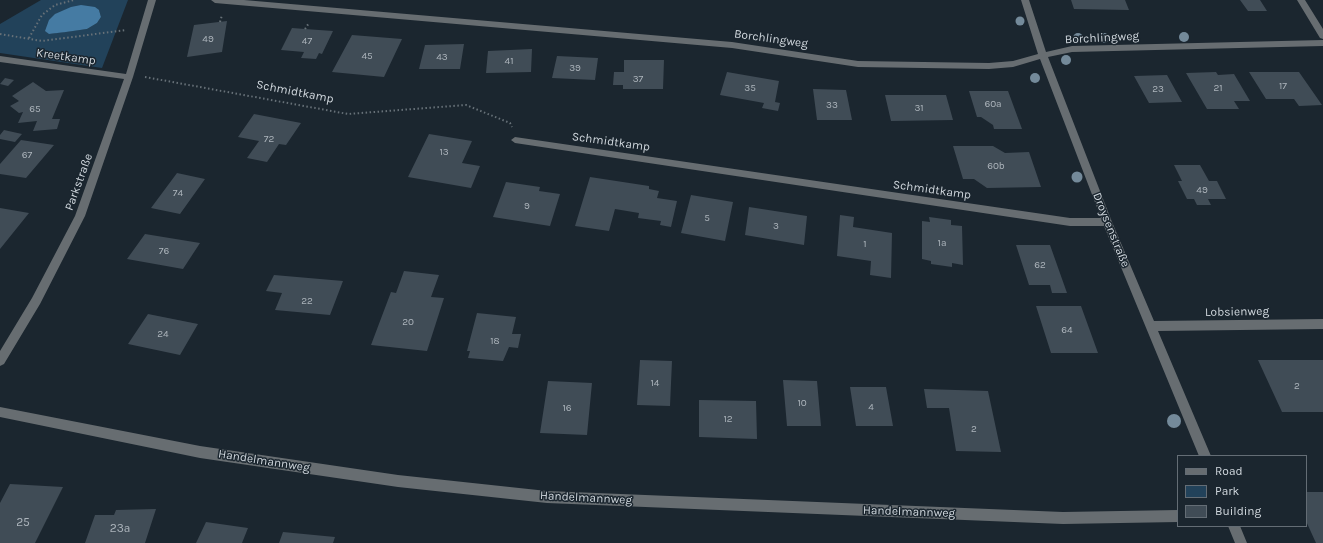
<!DOCTYPE html>
<html>
<head>
<meta charset="utf-8">
<style>
  body { margin:0 }
  #map { position:relative; width:1323px; height:543px; overflow:hidden; background:#1b262f; font-family:Karla,sans-serif }
  canvas { display:block }
  .legend { position:absolute; left:1177px; top:455px; width:130px; height:72px; box-sizing:border-box; background:#1b262f; border:1px solid #646d75; margin:0; padding:5px 7px; list-style:none; font-size:12px; color:#d1d8de }
  .legend li { display:flex; align-items:center; gap:8px; height:20px }
  .legend b { width:20px; border:1px solid #646d75 }
</style>
</head>
<body>
<div id="map">
<canvas width="1323" height="543"></canvas>
<ul class="legend">
<li><b style="height:5px;background:#676d71"></b>Road</li>
<li><b style="height:11px;background:#22425a"></b>Park</li>
<li><b style="height:11px;background:#404c56"></b>Building</li>
</ul>
</div>
<script>
const context = document.querySelector('canvas').getContext('2d');
context.lineJoin = 'round';
function fillPath(path, color) { context.fillStyle = color; context.fill(path, 'evenodd'); }
const toPath = rows => new Path2D(rows.map(r => 'M' + r).join(''));
function stroke(path, color, width, dash) { context.strokeStyle = color; context.lineWidth = width; context.lineCap = dash ? 'butt' : 'round'; context.setLineDash(dash || []); context.stroke(path); }
function drawText(font, color, halo, rows, align = 'center') {
  context.font = font + ' Karla,sans-serif'; context.lineWidth = 3; context.setLineDash([]); context.textBaseline = 'middle'; context.strokeStyle = halo; context.fillStyle = color; for (const [text, x, y, turn = 0] of rows) {
    context.save(); context.translate(x, y); context.rotate((+turn || 0) * Math.PI / 180); context.textAlign = isNaN(turn) ? turn : align; if (halo) context.strokeText(text, 0, 0); context.fillText(text, 0, 0); context.restore();
  }
}
const green = toPath([
  [41,0,128,0,102,68,0,53,0,24],
  [99,10,101,17,97,23,87,29,49,34]
]);
const water = toPath([
  [81,5,95,7,99,10,101,17,97,23,87,29,66,32,49,34,45,31,49,20,55,14,71,7]
]);
const building = toPath([
  [1071,0,1125,0,1129,10,1074,9],
  [1240,0,1260,0,1267,11,1248,11],
  [227,21,222,52,187,57,194,25],
  [292,28,305,29,333,31,322,54,319,53,316,59,301,58,304,52,281,50],
  [352,35,402,39,384,77,332,72],
  [464,44,460,69,419,69,425,45],
  [532,49,531,72,486,73,488,51],
  [557,56,598,58,595,80,552,78],
  [624,60,664,60,663,89,623,89,623,85,613,85,614,72,624,72],
  [727,72,779,81,775,102,780,103,778,111,762,108,764,103,720,95],
  [1216,72,1218,75,1234,74,1250,101,1234,101,1239,109,1207,109,1186,73],
  [1249,72,1299,72,1322,105,1299,106,1294,99,1266,99],
  [1167,75,1182,102,1149,103,1134,76],
  [5,78,14,80,8,86,0,84],
  [33,82,46,91,64,90,52,119,60,119,57,129,33,131,37,121,18,123,23,112,19,113,10,106,19,101,12,96],
  [813,89,846,90,852,120,817,120],
  [969,91,1008,91,1022,129,994,129,993,125,981,117,977,117],
  [885,95,946,95,953,120,891,121],
  [254,114,301,123,286,145,279,144,267,162,247,158,259,141,238,137],
  [4,130,22,134,15,142,0,139,0,135],
  [429,134,472,141,462,163,480,166,471,188,408,177],
  [21,140,54,145,26,178,0,174,0,164],
  [953,146,993,146,1005,153,1029,152,1041,187,987,188,974,179,963,179],
  [1174,165,1200,165,1209,181,1217,181,1226,199,1208,199,1211,205,1197,205,1194,199,1187,199,1178,181,1182,181],
  [177,173,205,179,180,214,151,208],
  [590,177,649,186,649,189,659,191,657,198,677,201,671,227,660,225,661,221,638,218,639,213,615,209,609,231,575,226],
  [506,182,540,187,539,191,560,194,550,226,493,217],
  [691,195,733,202,725,241,681,233],
  [749,207,807,216,804,245,745,235],
  [0,208,29,213,0,249],
  [840,215,854,217,853,227,892,233,891,278,870,275,871,261,837,256],
  [929,217,951,220,951,225,962,226,963,265,952,263,952,267,931,264,931,261,922,259,922,221,930,222],
  [145,234,200,243,183,269,127,259],
  [1016,245,1050,245,1067,293,1052,293,1050,285,1029,285],
  [404,271,439,275,431,297,444,298,427,351,371,345,391,292,396,293],
  [274,275,343,281,330,315,275,310,282,293,266,291],
  [1036,306,1081,306,1098,353,1051,353],
  [477,313,516,317,512,334,521,334,518,348,509,347,503,361,468,358,470,351,467,351],
  [148,314,198,324,180,355,128,344],
  [640,360,672,361,670,406,637,405],
  [1258,360,1323,360,1323,412,1282,412],
  [783,380,817,381,821,426,787,426],
  [548,381,592,383,587,435,540,433],
  [850,387,886,387,893,426,856,426],
  [924,389,988,391,1001,452,956,451,949,408,927,408],
  [699,400,756,401,757,439,699,437],
  [10,484,63,487,35,543,0,543,0,503],
  [1306,492,1323,492,1323,543,1316,543,1306,521],
  [156,509,145,543,85,543,95,515,114,515,116,510],
  [206,522,248,528,242,543,196,543],
  [283,532,335,537,333,543,279,543]
]);
const path = toPath([
  [220,22,222,15],
  [305,29,309,23],
  [0,34,42,41,126,30],
  [29,38,42,15,55,5,74,0],
  [145,77,348,114,466,105,510,123,512,127]
]);
const minor = toPath([
  [148,0,156,0,133,77,85,216,40,304,4,364,0,366,0,351,32,298,75,216,124,79,0,62,0,56,126,74,148,0],
  [211,0,244,0,732,42,858,61,989,63,1013,61,1038,54,1021,0,1029,0,1046,52,1072,46,1323,40,1323,46,1072,52,1048,57,1112,222,1154,321,1323,319,1323,329,1158,331,1211,456,1199,456,1104,226,1070,226,515,143,511,140,515,137,1070,218,1101,218,1040,59,1013,67,989,69,858,67,732,48,215,3,211,0],
  [1297,0,1305,0,1323,29,1323,39,1320,38,1297,0],
  [0,407,200,446,398,475,547,491,1063,512,1178,510,1178,522,1063,524,547,503,398,487,200,458,0,417,0,407],
  [1228,526,1240,526,1247,543,1235,543,1228,526]
]);
const trees = [
  [1020,21,4.5],
  [1184,37,5],
  [1078,38,5],
  [1104,38,5],
  [1066,60,5],
  [1035,78,5],
  [1077,177,5.5],
  [1174,421,7]
];
const numberNames = [
  ["49",208,39],
  ["47",307,41],
  ["45",367,56],
  ["43",442,57],
  ["41",509,61],
  ["39",575,68],
  ["37",638,79],
  ["17",1283,86],
  ["35",750,88],
  ["21",1218,88],
  ["23",1158,89],
  ["60a",993,104],
  ["33",832,105],
  ["31",919,108],
  ["65",35,109],
  ["72",269,139],
  ["13",444,152],
  ["67",27,155],
  ["60b",996,166],
  ["49",1202,190],
  ["74",178,193],
  ["9",527,206],
  ["5",707,218],
  ["3",776,226],
  ["1a",942,243],
  ["1",865,244],
  ["76",164,251],
  ["62",1040,265],
  ["22",307,301],
  ["20",408,322],
  ["64",1067,330],
  ["24",163,334],
  ["18",495,341],
  ["14",655,383],
  ["2",1297,386],
  ["10",802,403],
  ["4",871,407],
  ["16",567,408],
  ["12",728,419],
  ["2",974,429]
];
const streetNames = [
  ["Borchlingweg",1102,38,-3],
  ["Borchlingweg",771,39,8],
  ["Kreetkamp",66,57,8],
  ["Schmidtkamp",295,92,11],
  ["Schmidtkamp",611,142,8],
  ["Parkstraße",79,182,-70],
  ["Schmidtkamp",932,190,8],
  ["Droysenstraße",1111,230,68],
  ["Lobsienweg",1237,312,-1],
  ["Handelmannweg",264,461,9],
  ["Handelmannweg",586,498,3],
  ["Handelmannweg",909,512,2]
];
const nearNumbernames = [
  ["25",23,523],
  ["23a",120,529]
];
fillPath(green, '#22425a');
fillPath(water, '#457ba3');
fillPath(building, '#404c56');
stroke(path, '#677178', 2, [1.5, 2.5]);
fillPath(minor, '#676d71');
context.fillStyle = '#748a9a';
for (const [x, y, r] of trees) { context.beginPath(); context.arc(x, y, r, 0, 2 * Math.PI); context.fill(); }
drawText('10px', '#adb5bc', null, numberNames);
drawText('12px', '#d1d8de', '#1b262f', streetNames);
drawText('12px', '#adb5bc', null, nearNumbernames);
</script>
</body>
</html>
